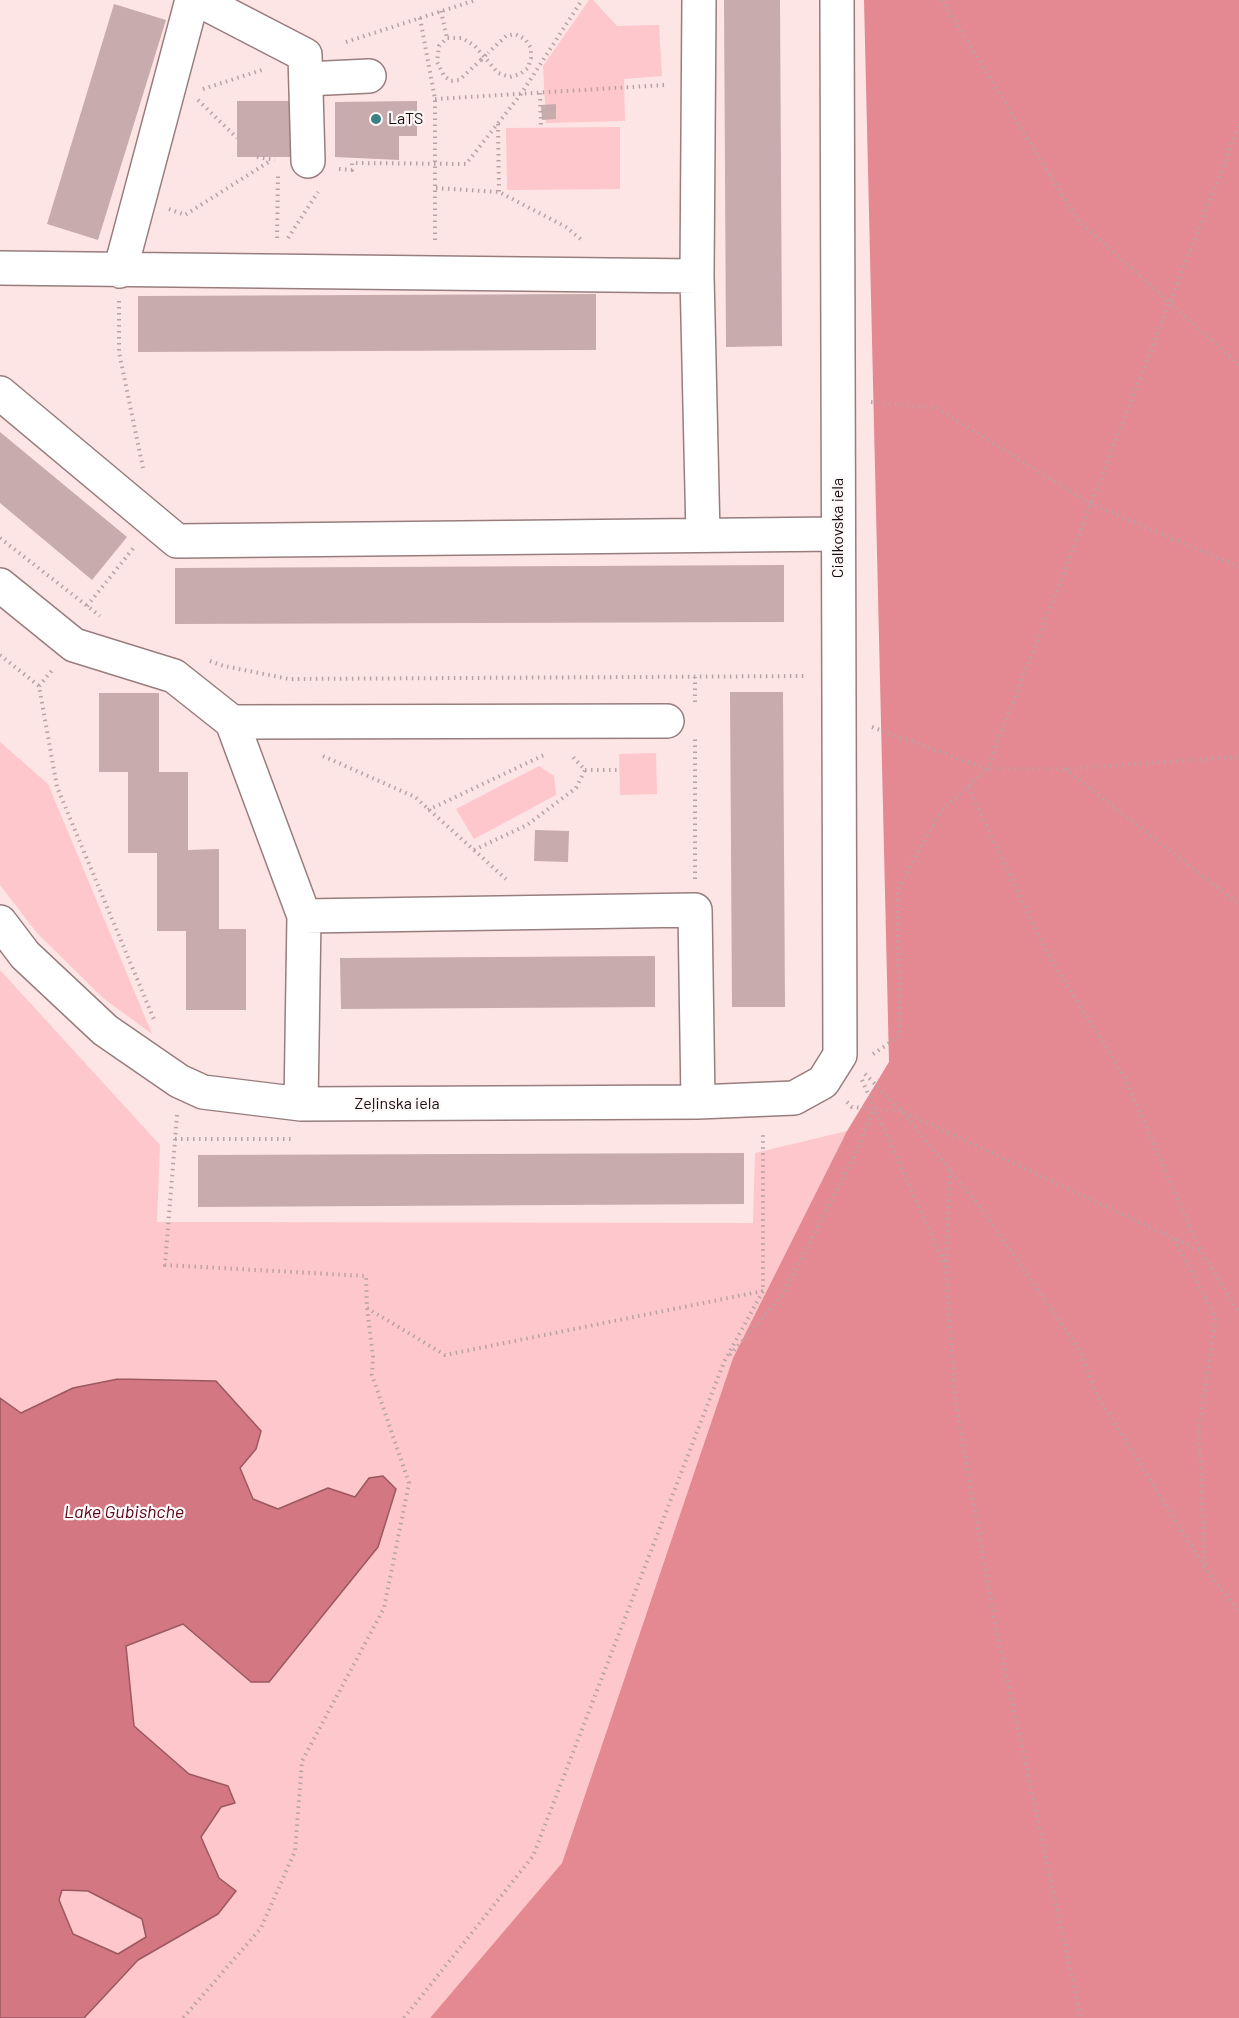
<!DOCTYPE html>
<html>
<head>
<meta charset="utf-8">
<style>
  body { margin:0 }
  canvas { display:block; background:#fde4e5 }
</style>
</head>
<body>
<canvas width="1239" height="2018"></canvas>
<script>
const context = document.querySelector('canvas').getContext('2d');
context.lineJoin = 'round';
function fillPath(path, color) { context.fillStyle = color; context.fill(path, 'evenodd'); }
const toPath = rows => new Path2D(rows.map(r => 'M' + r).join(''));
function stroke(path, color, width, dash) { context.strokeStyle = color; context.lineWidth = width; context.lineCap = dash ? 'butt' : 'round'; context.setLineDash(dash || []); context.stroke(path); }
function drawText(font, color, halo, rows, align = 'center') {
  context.font = font + ' Barlow,sans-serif'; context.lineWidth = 4.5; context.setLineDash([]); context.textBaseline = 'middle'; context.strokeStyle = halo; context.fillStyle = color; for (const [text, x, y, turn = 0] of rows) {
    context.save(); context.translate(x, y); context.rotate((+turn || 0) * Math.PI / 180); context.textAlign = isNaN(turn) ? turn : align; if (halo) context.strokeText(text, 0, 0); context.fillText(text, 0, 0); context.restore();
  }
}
const green = toPath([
  [589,0,593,0,617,26,659,25,662,76,624,79,625,121,546,123,543,66],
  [620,127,620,189,507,190,506,128],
  [0,742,48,784,152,1034,103,998,37,933,0,885],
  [656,753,657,794,620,795,619,754],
  [539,766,554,776,556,795,474,839,456,809],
  [0,970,160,1145,157,1222,753,1223,755,1153,847,1131,733,1358,562,1863,430,2018,38,2018,0,1942],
  [134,1726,189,1774,228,1786,234,1803,221,1807,201,1836]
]);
const forest = toPath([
  [864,0,1239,0,1239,2018,430,2018,562,1863,733,1358,847,1131,889,1062]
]);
const water = toPath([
  [118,1379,216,1381,261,1431,256,1449,240,1468,253,1499,278,1509,328,1488,355,1497,369,1478,383,1476,396,1489,378,1547,269,1682,251,1682,183,1624,126,1646,134,1726,189,1774,228,1786,235,1803,221,1807,201,1837,219,1878,236,1891,218,1914,138,1960,84,2018,0,2018,0,1398,21,1413,73,1388,118,1379],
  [62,1890,88,1891,142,1919,146,1937,118,1954,73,1934,59,1900,62,1890]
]);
const building = toPath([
  [724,0,780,0,782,346,726,347],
  [114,4,166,20,98,240,47,224],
  [237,101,298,101,298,157,237,157],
  [417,101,417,136,399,136,399,160,335,157,335,102],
  [556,104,556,119,542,120,541,105],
  [596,294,596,350,138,352,138,296],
  [0,432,127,537,92,580,0,503],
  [784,565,784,622,175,624,175,568],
  [730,692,783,692,785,1007,732,1007],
  [99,693,159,693,159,772,188,772,188,850,219,849,219,929,246,929,246,1010,186,1010,186,931,157,931,157,853,128,853,128,772,99,772],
  [535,830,569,831,568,862,534,861],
  [655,956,655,1007,341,1009,340,958],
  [744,1153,744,1204,198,1207,198,1155]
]);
const path = toPath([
  [942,0,1077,219,1239,365],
  [441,11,447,38],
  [420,18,435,99,435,241],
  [346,42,476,0],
  [481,60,459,80,451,81,444,76,437,62,439,46,447,38,462,38,475,46,498,73,510,77,520,74,528,68,531,58,531,48,525,39,515,34,506,36,488,53],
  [203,89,262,70],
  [540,93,541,127],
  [435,99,665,85],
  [198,100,237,138],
  [498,124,499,192],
  [257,157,275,160],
  [339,169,352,170,352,163,466,164,521,94,582,0],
  [436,188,499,192,566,227,583,241],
  [169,209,185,215,270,161],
  [277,238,278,176],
  [288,238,318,192],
  [119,301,119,352,143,468],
  [871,402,937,408,1089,503,1239,567],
  [0,538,100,616],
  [87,606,135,546],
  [0,655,39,686,57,787,155,1022],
  [210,661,224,666,289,679,806,676],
  [39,686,54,668],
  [695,702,695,677],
  [872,727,987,769,1065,769,1239,757],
  [323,756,415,797,506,879],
  [1065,769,1239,904],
  [585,770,619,770],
  [968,787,1046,951,1124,1076,1200,1250,1239,1312],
  [428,810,544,755],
  [474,850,527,825,576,788,585,770,571,755],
  [695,879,695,739],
  [873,1054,900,1036,897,891,941,811,987,769,1239,126],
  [865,1074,902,1111,984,1212,1081,1352,1095,1391,1205,1568,1238,1611],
  [862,1080,946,1267],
  [847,1102,852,1107,902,1111,1199,1250],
  [177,1115,165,1265,366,1276,367,1308,373,1357,372,1375,409,1483,384,1608,302,1761,295,1851,261,1928,183,2018],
  [175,1139,291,1139],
  [950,1170,946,1267,955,1399,994,1618,1081,2018],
  [1174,1239,1216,1318,1199,1428,1205,1567],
  [367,1308,445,1355,763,1291],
  [730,1355,782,1296,856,1153,873,1110],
  [404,2018,533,1856,724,1362,763,1291,763,1132]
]);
const street = toPath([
  [199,0,305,55,308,161],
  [699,0,697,276,703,535],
  [306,79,369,76],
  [0,268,697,276],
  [120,271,192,0],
  [0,393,177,541,838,534],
  [0,585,74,645,174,676,232,722,667,721],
  [232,722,304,916],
  [0,922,25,955,105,1030,179,1081,203,1092,301,1104,698,1102,794,1098,823,1082,840,1055,837,0],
  [301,1104,304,916,695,910,698,1102]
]);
const pathBridge = toPath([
  [481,60,488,53]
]);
const markers = [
  [376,119,6,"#398283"]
];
const poiNames = [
  ["LaTS",388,119]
];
const streetNames = [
  ["Cialkovska iela",838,528,-90],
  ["Zeļinska iela",397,1104]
];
const waterNames = [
  ["Lake Gubishche",124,1512]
];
fillPath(green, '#fec7cb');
fillPath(forest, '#e48891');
fillPath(water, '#d37882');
stroke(water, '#9b5860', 1.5);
fillPath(building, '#c8abad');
stroke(street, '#987d7e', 36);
stroke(path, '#b8a3a4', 4, [1.5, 4.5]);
stroke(street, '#fff', 33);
stroke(pathBridge, '#b8a3a4', 4, [1.5, 4.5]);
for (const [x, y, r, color] of markers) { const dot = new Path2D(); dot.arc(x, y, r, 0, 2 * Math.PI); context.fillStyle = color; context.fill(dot); stroke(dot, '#fdf7f7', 2); }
drawText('16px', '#190f0f', '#fdf7f7', poiNames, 'left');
drawText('16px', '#190f0f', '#fdf7f7', streetNames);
drawText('italic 18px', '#59041b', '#fdf7f7', waterNames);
</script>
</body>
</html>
